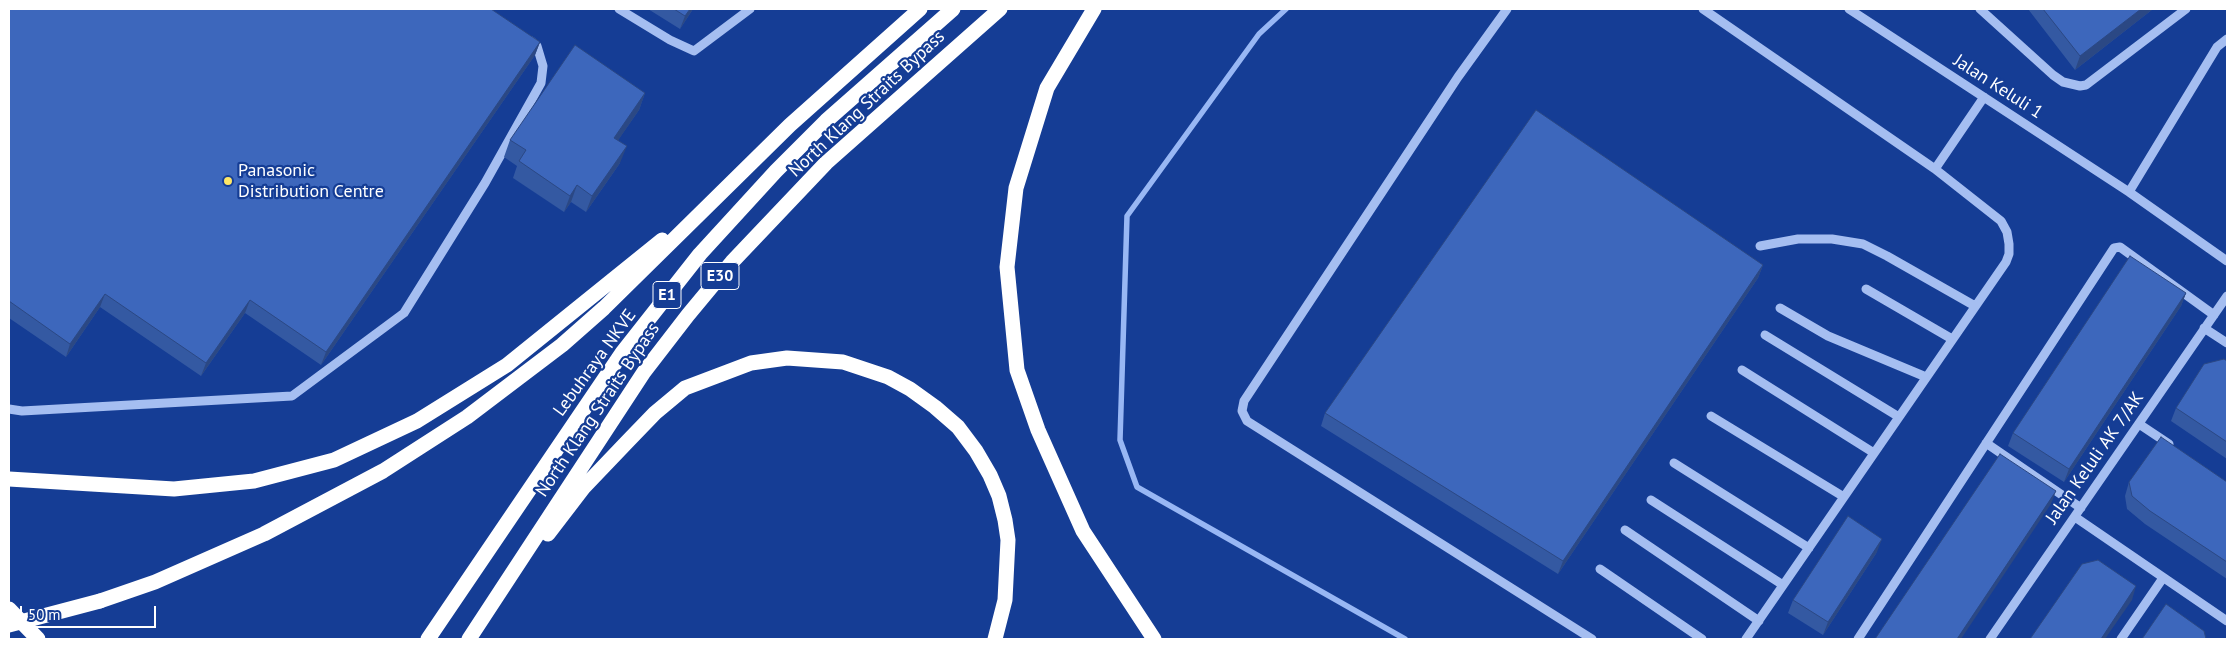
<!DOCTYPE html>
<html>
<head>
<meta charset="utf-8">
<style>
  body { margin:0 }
  #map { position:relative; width:2236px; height:648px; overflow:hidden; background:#153d95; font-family:"PT Sans",sans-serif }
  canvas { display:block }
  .frame { position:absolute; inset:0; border:10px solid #fff; pointer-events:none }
  .scale { position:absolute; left:20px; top:606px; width:136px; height:22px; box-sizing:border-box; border:2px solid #fff; border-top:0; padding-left:6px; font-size:15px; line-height:18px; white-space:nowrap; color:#fff; -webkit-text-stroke:4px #153d95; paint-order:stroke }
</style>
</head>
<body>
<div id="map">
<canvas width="2236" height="648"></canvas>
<div class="frame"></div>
<div class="scale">50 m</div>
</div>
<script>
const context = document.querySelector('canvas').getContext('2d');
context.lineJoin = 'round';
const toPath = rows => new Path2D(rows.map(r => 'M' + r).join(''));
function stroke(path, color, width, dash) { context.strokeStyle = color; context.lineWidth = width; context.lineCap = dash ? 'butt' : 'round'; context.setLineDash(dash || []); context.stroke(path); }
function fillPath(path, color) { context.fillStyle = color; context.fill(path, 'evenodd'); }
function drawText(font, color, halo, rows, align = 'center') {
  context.font = font + ' "PT Sans",sans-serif'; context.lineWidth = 4.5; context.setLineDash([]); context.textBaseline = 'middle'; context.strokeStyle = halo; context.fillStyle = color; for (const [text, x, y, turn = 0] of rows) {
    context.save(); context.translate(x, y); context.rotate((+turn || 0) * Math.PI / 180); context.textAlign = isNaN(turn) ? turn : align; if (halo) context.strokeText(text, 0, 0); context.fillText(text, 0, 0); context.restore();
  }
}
const stream = toPath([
  [1286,9,1259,34,1127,216,1120,440,1137,487,1405,639]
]);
const minor = toPath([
  [619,9,670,40,694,51,750,9],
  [1507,9,1458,77,1244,401,1242,411,1247,421,1592,639],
  [1703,9,1935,169],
  [1849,9,2129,192,2227,261],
  [1980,9,2053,75,2063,82,2080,86,2086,85,2186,9],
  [2129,192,2217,47,2227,39],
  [1760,246,1798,239,1832,239,1863,244,1887,256,1975,306],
  [1866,289,1952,339],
  [1780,308,1828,336,1926,377],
  [2204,328,2227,343],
  [1765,335,1899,417],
  [1742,370,1874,453],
  [9,409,22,411,292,396,404,313,485,183,541,83,543,66,537,46,531,41],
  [1711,416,1844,497],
  [2139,424,2169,444],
  [1986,443,2081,508],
  [1674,463,1809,548],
  [1651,500,1783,585],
  [2075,517,2227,621],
  [1625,530,1759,621],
  [1600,569,1702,639],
  [1746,639,2006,262,2009,254,2009,244,2007,232,2001,221,1935,169,1984,97],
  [1858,639,2114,248,2120,247,2214,315],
  [1990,639,2227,296],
  [2121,639,2163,578]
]);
const highway = toPath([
  [1094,9,1047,88,1016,188,1007,267,1017,370,1038,430,1083,531,1154,639],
  [9,479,174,489,254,481,334,460,417,421,507,365,662,240],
  [548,534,584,487,627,442,655,413,685,388,751,363,787,358,843,362,888,377,910,389,935,407,958,427,976,451,990,475,999,496,1005,520,1008,540,1005,600,995,639],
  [100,601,155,582,264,534,383,471,467,417,562,345,604,308,790,125,920,9],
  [9,609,38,639],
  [428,639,622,353,700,254,776,171,826,121,953,9],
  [469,639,644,372,688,315,732,262,826,163,1000,9]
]);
const highwayBridge = toPath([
  [9,625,100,601]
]);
const wall = toPath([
  [9,9,540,42,535,55,321,365,245,313,201,376,100,307,66,357,9,318],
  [648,9,693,9,680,29],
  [2028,9,2153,9,2075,70],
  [645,93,639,110,618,140,620,163,586,212,571,202,564,212,513,178,517,166,504,157,510,140],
  [1763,265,1758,278,1558,574,1321,426,1325,413],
  [2186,293,2181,306,2064,482,2008,446,2013,433],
  [2227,361,2227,459,2171,421,2176,408],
  [2129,482,2227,482,2227,579,2145,524,2127,509,2125,496],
  [1877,552,1823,635,1788,613,1793,600]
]);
const shadedWall = toPath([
  [690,9,693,9,680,29,685,16],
  [2141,9,2153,9,2075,70,2080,56],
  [540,42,535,55,321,365,326,352],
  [645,93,639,110,608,155,614,138],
  [627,146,620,163,586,212,592,196],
  [577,185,571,202,564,212,570,196],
  [1763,265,1758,278,1558,574,1563,561],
  [2186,293,2181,306,2064,482,2069,469],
  [105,294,100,307,66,357,70,344],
  [250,300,245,313,201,376,206,363],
  [2056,491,2051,504,1961,639,1957,639],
  [1882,539,1877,552,1823,635,1828,622],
  [2136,586,2132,600,2105,639,2101,639]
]);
const building = toPath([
  [9,9,491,9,540,42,326,352,250,300,206,363,105,294,70,344,9,301,9,9],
  [674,9,690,9,685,16,674,9],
  [2043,9,2141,9,2080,56,2043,9],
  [575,45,645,93,614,138,627,146,592,196,577,185,570,196,519,161,526,150,510,140,575,45],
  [1536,110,1763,265,1563,561,1325,413,1536,110],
  [2130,256,2186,293,2069,469,2013,433,2130,256],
  [2224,359,2227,361,2227,442,2176,408,2204,364,2224,359],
  [2161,437,2227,482,2227,562,2150,511,2132,496,2129,482,2161,437],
  [2000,454,2056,491,1957,639,1875,639,2000,454],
  [1848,516,1882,539,1828,622,1793,600,1848,516],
  [2098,560,2136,586,2101,639,2030,639,2082,564,2098,560],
  [2166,604,2204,631,2206,639,2142,639,2166,604]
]);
const markers = [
  [228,181,5,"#ffe666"]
];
const shields = [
  [720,276,38],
  [667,295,28]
];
const shieldNames = [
  ["E30",720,276],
  ["E1",667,295]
];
const streetNames = [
  ["Jalan Keluli 1",1998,87,33],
  ["North Klang Straits Bypass",867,104,-43],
  ["Lebuhraya NKVE",595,363,-54],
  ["North Klang Straits Bypass",598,410,-56],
  ["Jalan Keluli AK 7/AK",2095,458,-55]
];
const poiNames = [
  ["Panasonic",238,171],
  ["Distribution Centre",238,192]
];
stroke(stream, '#98b7f4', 5.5);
stroke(minor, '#a5bef1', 9);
stroke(highway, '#fff', 15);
stroke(highwayBridge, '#fff', 15);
fillPath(wall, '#3459a2');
fillPath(shadedWall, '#2b4884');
fillPath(building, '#3d67bc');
stroke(building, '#2b4884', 1);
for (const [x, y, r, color] of markers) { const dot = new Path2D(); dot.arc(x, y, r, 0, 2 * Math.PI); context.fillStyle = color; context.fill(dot); stroke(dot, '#153d95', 2); }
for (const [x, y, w] of shields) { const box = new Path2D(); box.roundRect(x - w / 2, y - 13.5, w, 27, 4); context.fillStyle = '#153d95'; context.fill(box); stroke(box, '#fff', 1); }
drawText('bold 16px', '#fff', null, shieldNames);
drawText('18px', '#fff', '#153d95', streetNames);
drawText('18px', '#fff', '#153d95', poiNames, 'left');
</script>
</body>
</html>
